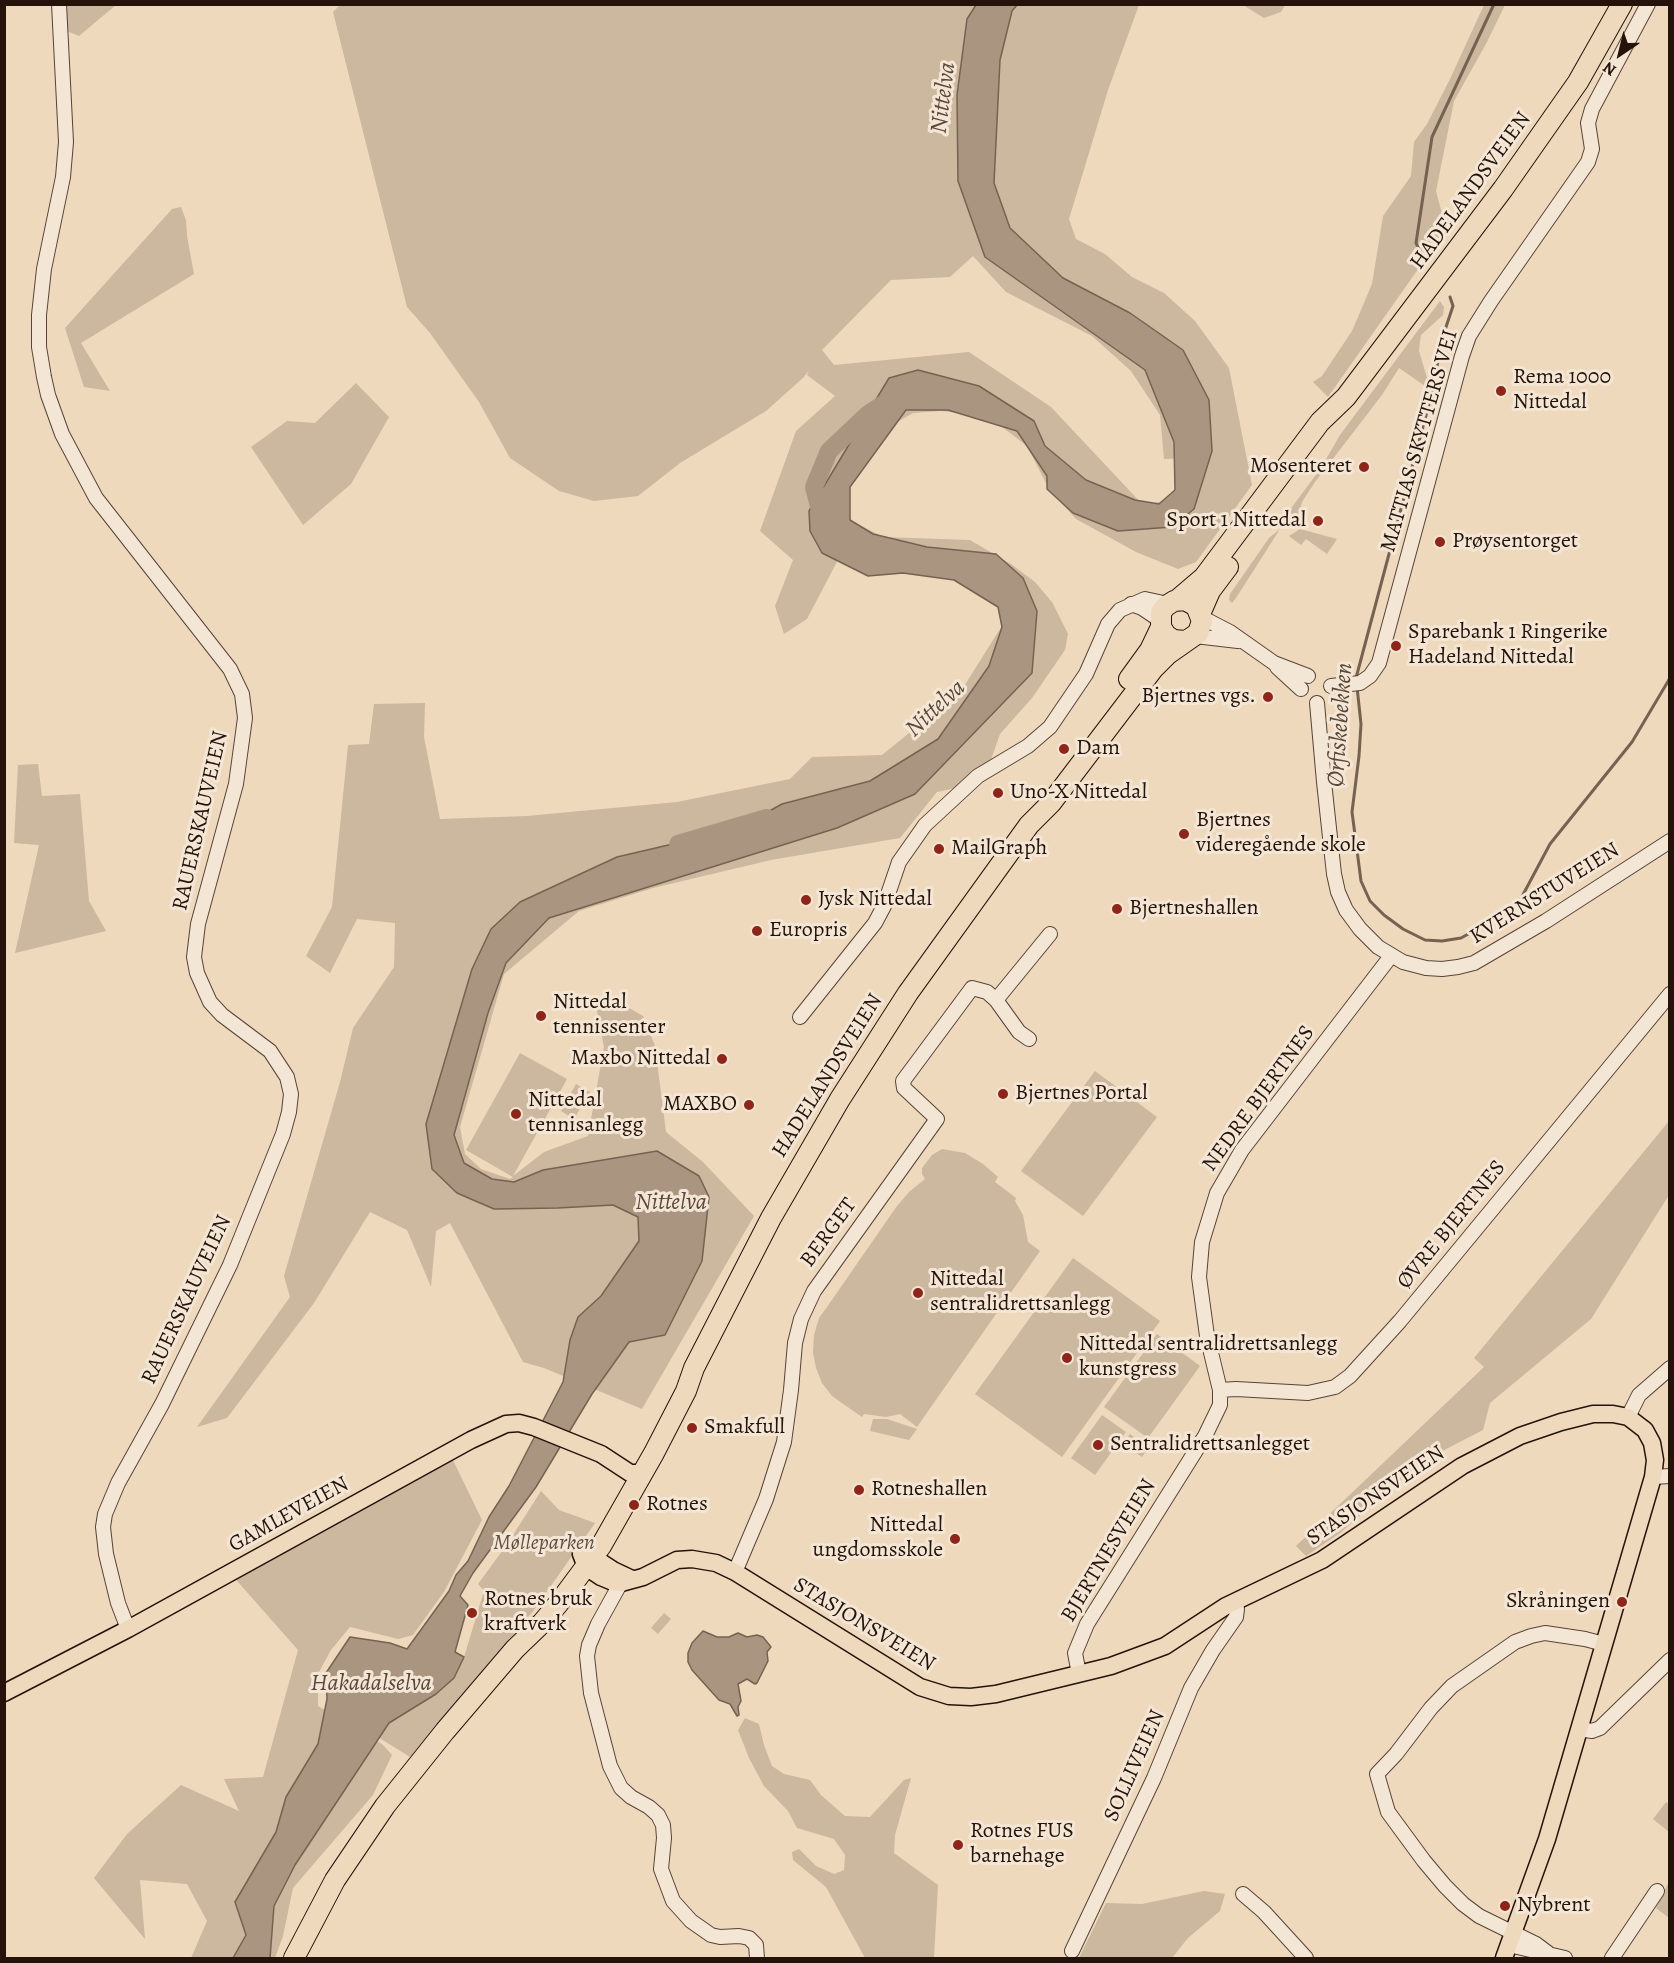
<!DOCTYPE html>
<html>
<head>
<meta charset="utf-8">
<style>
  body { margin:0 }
  #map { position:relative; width:1674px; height:1963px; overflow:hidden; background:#eed9bd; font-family:Alegreya,serif }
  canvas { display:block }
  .frame { position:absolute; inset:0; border:6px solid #25130b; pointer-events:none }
  .north { position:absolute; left:1590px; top:24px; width:60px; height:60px; -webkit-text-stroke:4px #f4e6d4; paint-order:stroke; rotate:215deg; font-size:16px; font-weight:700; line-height:24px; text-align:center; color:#25130b }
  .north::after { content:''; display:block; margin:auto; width:21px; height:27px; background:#25130b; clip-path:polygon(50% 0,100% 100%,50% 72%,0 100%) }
</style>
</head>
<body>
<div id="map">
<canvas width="1674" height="1963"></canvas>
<div class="frame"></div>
<div class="north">N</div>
</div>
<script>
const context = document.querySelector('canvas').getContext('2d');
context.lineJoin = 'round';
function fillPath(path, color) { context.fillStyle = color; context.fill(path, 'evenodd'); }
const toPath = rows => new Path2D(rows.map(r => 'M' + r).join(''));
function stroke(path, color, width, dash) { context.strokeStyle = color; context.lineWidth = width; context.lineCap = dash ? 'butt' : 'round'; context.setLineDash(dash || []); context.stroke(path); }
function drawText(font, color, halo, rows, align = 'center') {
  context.font = font + ' Alegreya,serif'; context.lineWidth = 6; context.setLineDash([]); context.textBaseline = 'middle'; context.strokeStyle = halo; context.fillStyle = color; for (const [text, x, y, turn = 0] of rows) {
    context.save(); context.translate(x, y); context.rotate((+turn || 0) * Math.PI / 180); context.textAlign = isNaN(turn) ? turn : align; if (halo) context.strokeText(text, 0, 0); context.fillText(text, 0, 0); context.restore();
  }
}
const green = toPath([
  [341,4,1139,5,1108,90,1069,219,1076,239,1105,254,1132,277,1164,293,1195,321,1229,368,1252,485,1196,562,1178,569,1136,552,1076,519,1050,491,1027,446,1001,426,976,415,941,411,913,413,892,425,845,483,850,520,883,537,970,540,1011,564,1035,582,1052,602,1068,634,1065,650,1032,698,1000,734,987,771,956,788,937,792,900,838,771,860,653,888,579,911,504,974,460,1127,465,1154,481,1169,510,1179,513,1177,466,1150,520,1053,567,1079,513,1176,544,1152,588,1136,604,1047,595,1001,610,997,643,1016,655,1046,666,1132,703,1162,754,1216,642,1409,544,1368,523,1362,450,1223,436,1231,431,1287,407,1230,370,1212,314,1303,227,1418,197,1427,290,1297,284,1276,340,1082,353,1028,394,967,395,923,357,919,330,973,306,956,332,907,348,745,369,744,374,704,425,703,424,737,440,819,527,816,677,802,790,779,812,757,882,755,961,691,1012,610,977,569,839,558,807,619,784,634,775,606,793,560,760,531,796,431,835,396,807,375,809,370,804,377,766,411,680,463,638,496,594,501,559,491,510,458,479,402,430,333,407,307,333,12],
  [973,256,1006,292,1092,336,1131,371,1160,415,1164,459,1197,458,1186,497,1143,505,1051,407,969,352,834,365,822,350,891,280,950,277],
  [66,5,116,5,79,36,62,29],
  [1243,5,1285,5,1281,12,1264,18],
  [1484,5,1505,5,1487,42,1454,101,1436,191,1444,221,1464,204,1328,397,1313,382,1322,376,1352,331,1372,284,1383,216,1411,176,1414,142,1427,124,1450,79],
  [181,207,186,220,187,236,194,274,81,343,110,391,84,387,65,328,172,209],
  [1440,301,1444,307,1443,315,1421,335,1420,341,1419,351,1427,378,1425,386,1399,368,1382,395,1315,482,1302,502,1297,521,1295,521,1289,517,1292,507,1321,468,1340,435],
  [356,383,389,417,351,484,303,525,251,447,287,421,315,423],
  [1280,529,1236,598,1232,603,1229,600,1230,594,1269,538],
  [1300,529,1337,539,1327,554,1306,539,1301,545,1289,536],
  [38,764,42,796,80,794,89,901,106,931,15,953,39,845,14,843,18,765],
  [1095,1071,1157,1117,1083,1216,1021,1171],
  [576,1084,590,1092,574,1119,561,1111],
  [1669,1121,1669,1195,1591,1319,1490,1403,1483,1430,1423,1461,1340,1533,1306,1556,1296,1546,1484,1367,1474,1358],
  [942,1149,965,1153,983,1164,998,1177,995,1182,1016,1198,1015,1201,1023,1215,1028,1242,1040,1251,917,1427,900,1414,886,1417,864,1414,862,1417,832,1396,822,1383,816,1368,813,1352,814,1335,819,1318,827,1307,897,1206,910,1191,925,1179,922,1174,922,1168,932,1155],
  [1073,1258,1160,1321,1062,1457,975,1394],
  [1157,1334,1200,1366,1148,1438,1104,1407],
  [1102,1415,1126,1432,1095,1475,1071,1458],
  [873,1419,887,1419,917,1429,909,1440,870,1431],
  [1130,1434,1149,1447,1142,1457,1123,1444],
  [450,1454,482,1520,444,1592,413,1635,398,1639,350,1627,331,1650,318,1674,318,1706,382,1744,392,1755,373,1795,293,1888,283,1936,275,1958,191,1958,207,1921,187,1884,140,1880,145,1939,94,1878,127,1834,181,1785,239,1811,224,1779,263,1777,298,1650,231,1574],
  [541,1491,559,1510,595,1523,534,1610,410,1757,373,1734,384,1722,399,1718,454,1678,464,1657,484,1591,478,1584,508,1543],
  [664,1613,671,1619,658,1634,651,1628],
  [745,1718,759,1724,764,1745,772,1766,784,1774,810,1780,821,1795,845,1816,870,1817,904,1780,911,1778,895,1835,894,1853,938,1885,934,1958,865,1958,826,1887,793,1860,792,1852,799,1849,816,1866,834,1874,844,1870,845,1855,834,1839,797,1828,788,1811,764,1786,749,1758,738,1730],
  [1666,1802,1669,1804,1669,1832,1653,1819],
  [1669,1881,1669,1918,1656,1908],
  [1204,1891,1225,1894,1220,1911,1188,1938,1172,1958,1079,1958,1106,1903,1142,1904]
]);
const water = toPath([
  [976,5,1017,5,1012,11,1000,60,994,183,1010,228,1063,278,1130,313,1183,350,1209,400,1212,451,1194,509,1172,527,1118,531,1073,513,1047,489,1047,476,1017,431,948,410,906,410,850,487,850,520,873,534,927,547,996,554,1023,578,1037,611,1032,673,915,794,837,828,549,918,506,963,488,1013,454,1135,464,1163,492,1179,514,1182,543,1170,657,1151,699,1176,709,1197,702,1261,665,1335,629,1342,592,1394,536,1487,473,1573,460,1596,468,1605,455,1652,464,1657,454,1678,436,1694,389,1723,295,1865,274,1906,270,1958,233,1958,246,1935,235,1902,276,1832,286,1797,318,1744,327,1699,326,1673,350,1637,390,1643,407,1649,449,1591,456,1575,468,1561,489,1517,509,1486,563,1382,570,1340,578,1317,601,1296,639,1241,638,1217,613,1205,558,1208,494,1209,457,1193,432,1169,426,1124,472,969,491,929,520,902,617,857,737,829,782,804,870,781,938,739,989,666,1002,627,998,607,954,580,903,573,868,576,822,553,810,531,809,511,889,378,918,370,979,386,1034,421,1045,446,1086,480,1135,500,1159,504,1175,490,1174,442,1145,370,985,257,958,181,957,95,967,19,976,5],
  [703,1631,717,1637,729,1637,738,1633,747,1637,757,1635,763,1637,771,1647,767,1652,768,1661,757,1683,755,1684,747,1679,738,1684,741,1701,738,1707,739,1715,737,1716,730,1704,719,1700,692,1670,688,1662,688,1653,692,1643,703,1631]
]);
const stream = toPath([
  [1425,263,1416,243,1432,137,1494,4],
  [1356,678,1434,385,1441,342,1453,306,1450,297],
  [1357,687,1361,724,1359,756,1352,812,1361,881,1370,901,1384,915,1403,929,1425,940,1442,941,1461,938,1501,916,1518,904,1550,844,1632,742,1670,678]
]);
const river = toPath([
  [823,522,814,487,829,451,867,415,885,403],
  [678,844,767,818]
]);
const minor = toPath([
  [59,4,66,142,63,177,44,269,39,315,39,347,44,377,48,395,62,434,96,498,230,669,242,694,245,718,236,784,198,924,194,957,197,973,210,1002,222,1015,270,1051,287,1077,291,1094,289,1112,283,1134,230,1265,162,1404,118,1483,105,1514,103,1527,106,1554,118,1603,128,1629],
  [1131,604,1142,608,1160,620],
  [1201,617,1230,632,1274,663,1308,676],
  [1195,636,1238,641],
  [1277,667,1301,689],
  [1331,686,1360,683,1370,676,1379,663,1462,356,1469,336,1491,301,1588,162,1592,149,1588,123,1592,109,1648,4],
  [1317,703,1324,782,1334,874,1338,892,1346,910,1360,929,1378,947,1403,962,1426,968,1442,969,1458,967,1474,963,1546,921,1670,841],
  [996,1000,1050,934],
  [800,1017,875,923,884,906,899,862,925,825,978,776,1028,746,1050,727,1086,674,1108,624,1120,610,1145,599,1168,604],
  [1220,1390,1236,1389,1308,1393,1335,1387,1350,1376,1400,1321,1670,994],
  [1628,1417,1639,1395,1670,1368],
  [1653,1477,1670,1476],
  [735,1572,766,1499,784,1442,791,1390,795,1343,801,1319,814,1291,937,1119,904,1088,903,1081,972,988,987,992,996,1000,1019,1032,1029,1039],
  [624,1577,598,1624,589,1645,587,1656,591,1693,610,1766,621,1788,631,1797,649,1807,658,1815,663,1825,664,1838,661,1869,673,1901,691,1921,711,1935,720,1937,739,1936,749,1938,756,1945,757,1958],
  [1079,1674,1075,1653,1087,1624,1205,1436,1220,1405,1220,1390,1207,1336,1199,1277,1202,1242,1217,1193,1242,1150,1391,956],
  [1579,1729,1592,1731,1600,1728,1670,1660],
  [1243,1894,1264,1912,1306,1958],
  [1509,1945,1565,1958],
  [1072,1951,1154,1778,1191,1688,1213,1650,1236,1617,1237,1609,1234,1602],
  [1548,1953,1536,1944,1479,1916,1463,1904,1445,1886,1424,1861,1388,1812,1377,1774,1396,1754,1431,1708,1452,1686,1515,1642,1531,1636,1545,1633,1585,1639,1604,1644],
  [1612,1958,1657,1891]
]);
const major = toPath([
  [581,1554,586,1567,601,1577,613,1582,621,1583,643,1577,677,1560,692,1559,716,1563,735,1572,920,1687,949,1696,971,1697,996,1694,1111,1666,1165,1646,1226,1606,1322,1560,1462,1466,1520,1436,1561,1422,1593,1414,1613,1414,1628,1417,1645,1430,1652,1443,1655,1460,1653,1477,1547,1839,1504,1958],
  [581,1554,593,1557,613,1570,630,1578],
  [4,1693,128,1629,471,1440,506,1424,519,1423,534,1427,601,1454,630,1473,643,1473]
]);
const highway = toPath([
  [1177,600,1204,577,1320,422,1346,397,1503,189,1578,82,1622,4],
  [1200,614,1210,591,1228,567],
  [1129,679,1150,650,1161,627],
  [294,1958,335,1880,385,1806,445,1731,515,1649,542,1623,558,1604,601,1546,654,1453,686,1391,694,1368,771,1218,840,1099,908,993,1029,825,1051,803,1153,669,1168,654,1198,633,1202,621,1196,606,1185,600,1174,601,1166,606,1161,612,1161,627,1166,635,1173,640,1186,641]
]);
const markers = [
  [1501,391,6,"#8f2418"],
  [1364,467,6,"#8f2418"],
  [1318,521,6,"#8f2418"],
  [1440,542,6,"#8f2418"],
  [1396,646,6,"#8f2418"],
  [1268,697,6,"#8f2418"],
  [1064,749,6,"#8f2418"],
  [998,793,6,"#8f2418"],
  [1184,834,6,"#8f2418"],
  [939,849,6,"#8f2418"],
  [806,900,6,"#8f2418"],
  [1117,909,6,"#8f2418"],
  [757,931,6,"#8f2418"],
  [541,1016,6,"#8f2418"],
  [722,1059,6,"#8f2418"],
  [1003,1094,6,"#8f2418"],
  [749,1105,6,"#8f2418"],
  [516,1114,6,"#8f2418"],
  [918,1293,6,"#8f2418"],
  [1067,1358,6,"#8f2418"],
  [692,1428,6,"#8f2418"],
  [1098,1445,6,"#8f2418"],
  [859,1490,6,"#8f2418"],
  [634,1505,6,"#8f2418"],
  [955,1539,6,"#8f2418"],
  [1622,1602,6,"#8f2418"],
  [472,1613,6,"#8f2418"],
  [958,1845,6,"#8f2418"],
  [1505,1906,6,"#8f2418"]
];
const streetNames = [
  ["HADELANDSVEIEN",1471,191,-54],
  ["MATTIAS SKYTTERS VEI",1420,441,-74],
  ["RAUERSKAUVEIEN",201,821,-77],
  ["KVERNSTUVEIEN",1545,894,-32],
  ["HADELANDSVEIEN",828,1076,-58],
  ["NEDRE BJERTNES",1259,1099,-54],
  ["ØVRE BJERTNES",1452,1225,-51],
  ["BERGET",829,1233,-54],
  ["RAUERSKAUVEIEN",187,1300,-65],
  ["STASJONSVEIEN",1376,1496,-34],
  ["GAMLEVEIEN",289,1515,-29],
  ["BJERTNESVEIEN",1109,1551,-59],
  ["STASJONSVEIEN",864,1625,31],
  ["SOLLIVEIEN",1135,1766,-66]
];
const poiNames = [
  ["Rema 1000",1513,378],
  ["Nittedal",1513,403],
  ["Mosenteret",1352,467,"right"],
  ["Sport 1 Nittedal",1306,521,"right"],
  ["Prøysentorget",1452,542],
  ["Sparebank 1 Ringerike",1408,633],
  ["Hadeland Nittedal",1408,658],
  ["Bjertnes vgs.",1256,697,"right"],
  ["Dam",1076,749],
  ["Uno-X Nittedal",1010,793],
  ["Bjertnes",1196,821],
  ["videregående skole",1196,846],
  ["MailGraph",951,849],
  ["Jysk Nittedal",818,900],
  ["Bjertneshallen",1129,909],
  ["Europris",769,931],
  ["Nittedal",553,1003],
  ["tennissenter",553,1028],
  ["Maxbo Nittedal",710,1059,"right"],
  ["Bjertnes Portal",1015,1094],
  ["Nittedal",528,1101],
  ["tennisanlegg",528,1126],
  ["MAXBO",737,1105,"right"],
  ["Nittedal",930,1280],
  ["sentralidrettsanlegg",930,1305],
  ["Nittedal sentralidrettsanlegg",1079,1345],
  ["kunstgress",1079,1370],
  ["Smakfull",704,1428],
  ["Sentralidrettsanlegget",1110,1445],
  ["Rotneshallen",871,1490],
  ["Rotnes",646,1505],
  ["Nittedal",943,1526,"right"],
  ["ungdomsskole",943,1551,"right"],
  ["Rotnes bruk",484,1600],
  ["kraftverk",484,1625],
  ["Skråningen",1610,1602,"right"],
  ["Rotnes FUS",970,1832],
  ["barnehage",970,1857],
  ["Nybrent",1517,1906]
];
const parkNames = [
  ["Mølleparken",544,1544]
];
const waterNames = [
  ["Nittelva",944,98,-83],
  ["Nittelva",936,709,-43],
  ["Ørfiskebekken",1341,725,-86],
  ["Nittelva",671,1203],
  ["Hakadalselva",371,1684]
];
fillPath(green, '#ccb79f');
fillPath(water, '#aa9680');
stroke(water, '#756251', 1.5);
stroke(stream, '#756251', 3);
stroke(river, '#aa9680', 18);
stroke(minor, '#574438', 16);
stroke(major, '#25130b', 19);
stroke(highway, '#25130b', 22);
stroke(minor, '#f4e6d4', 14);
stroke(major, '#eed9bd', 16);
stroke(highway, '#eed9bd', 20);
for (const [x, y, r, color] of markers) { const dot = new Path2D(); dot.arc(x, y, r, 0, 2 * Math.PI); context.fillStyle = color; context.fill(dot); stroke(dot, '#f4e6d4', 2); }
drawText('22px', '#25130b', '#f4e6d4', streetNames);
drawText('22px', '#25130b', '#f4e6d4', poiNames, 'left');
drawText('italic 22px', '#5f4c3f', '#f4e6d4', parkNames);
drawText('italic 24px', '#5a473a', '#f4e6d4', waterNames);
</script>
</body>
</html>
